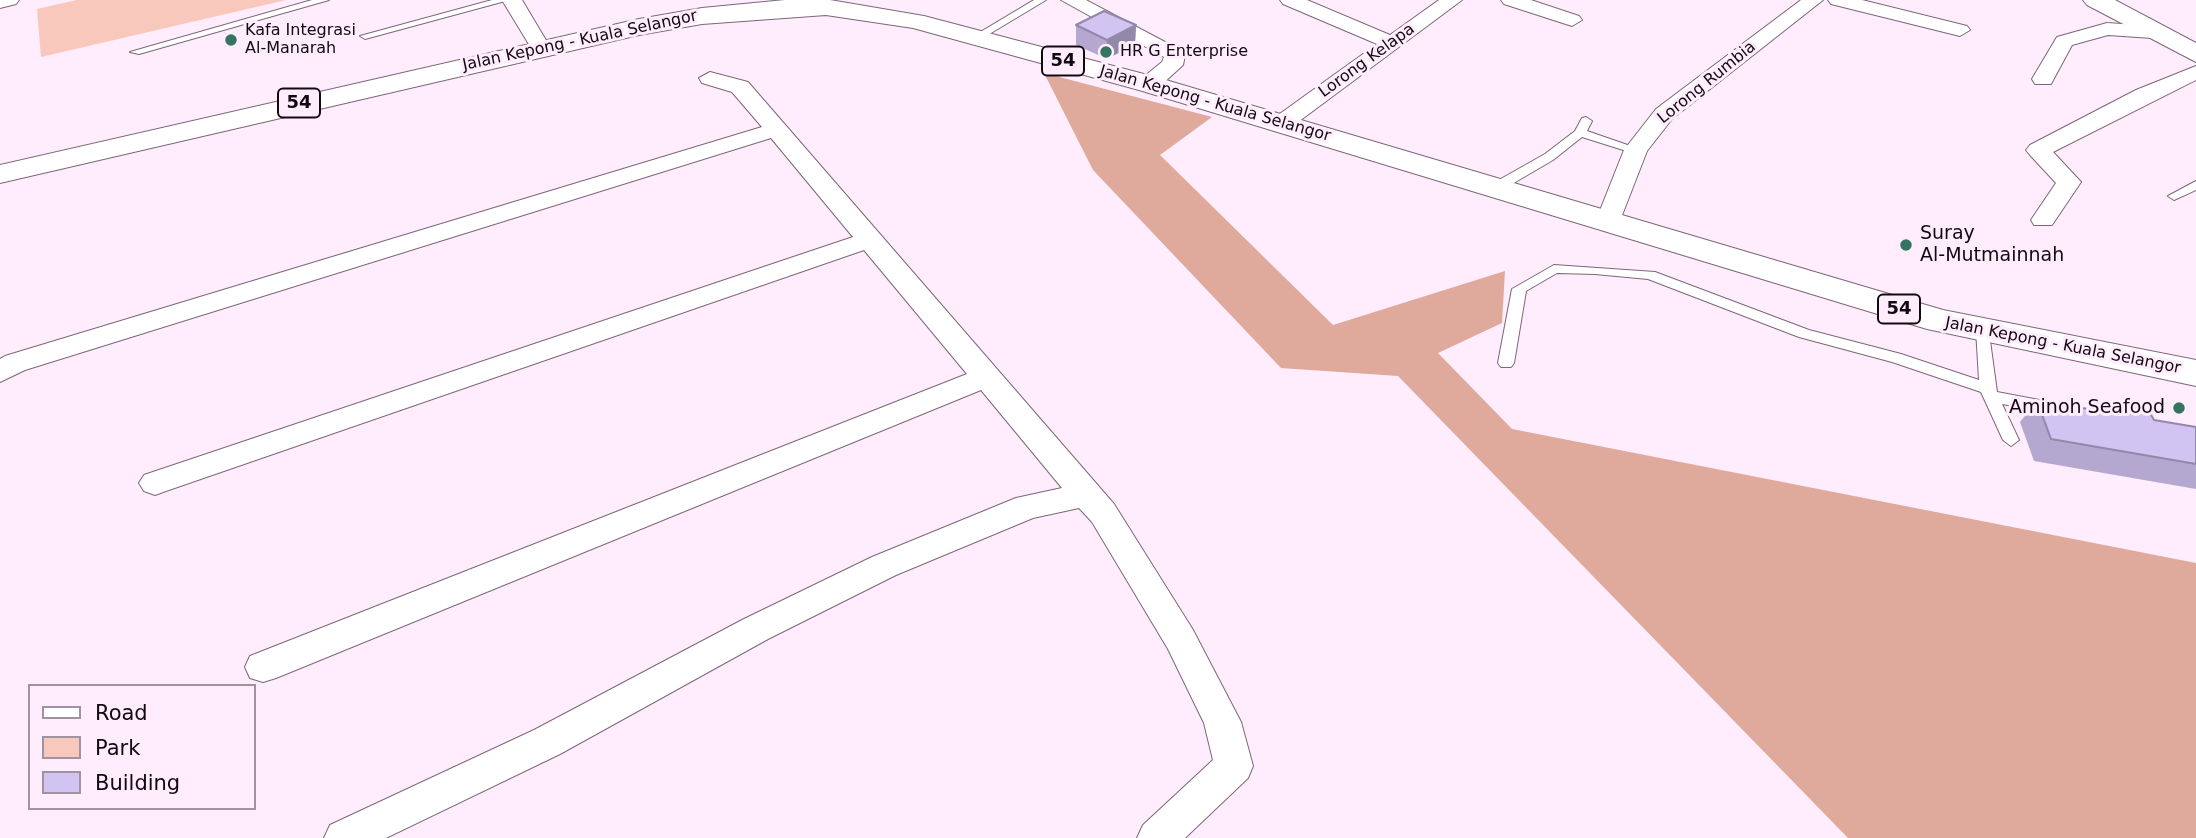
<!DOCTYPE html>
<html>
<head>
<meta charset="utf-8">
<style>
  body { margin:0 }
  #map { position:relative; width:2196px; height:838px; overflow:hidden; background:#ffecfc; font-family:"DejaVu Sans",sans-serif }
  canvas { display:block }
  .legend { position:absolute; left:28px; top:684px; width:228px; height:126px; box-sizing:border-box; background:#ffecfc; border:2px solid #a0929e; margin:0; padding:9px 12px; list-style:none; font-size:21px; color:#120a11 }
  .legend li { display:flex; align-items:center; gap:14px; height:35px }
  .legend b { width:35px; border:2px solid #a0929e }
</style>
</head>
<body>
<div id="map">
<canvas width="2196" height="838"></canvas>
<ul class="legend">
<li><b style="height:9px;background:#fff"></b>Road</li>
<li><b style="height:19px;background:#f9c8bd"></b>Park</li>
<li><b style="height:19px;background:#d1c3f2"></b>Building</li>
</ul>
</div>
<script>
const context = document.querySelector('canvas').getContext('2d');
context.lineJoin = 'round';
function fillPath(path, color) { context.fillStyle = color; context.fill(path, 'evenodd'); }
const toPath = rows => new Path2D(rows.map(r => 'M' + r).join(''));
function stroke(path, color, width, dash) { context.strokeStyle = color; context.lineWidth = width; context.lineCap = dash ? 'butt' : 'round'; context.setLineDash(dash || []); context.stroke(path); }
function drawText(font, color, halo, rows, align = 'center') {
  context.font = font + ' "DejaVu Sans",sans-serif'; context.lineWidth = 6; context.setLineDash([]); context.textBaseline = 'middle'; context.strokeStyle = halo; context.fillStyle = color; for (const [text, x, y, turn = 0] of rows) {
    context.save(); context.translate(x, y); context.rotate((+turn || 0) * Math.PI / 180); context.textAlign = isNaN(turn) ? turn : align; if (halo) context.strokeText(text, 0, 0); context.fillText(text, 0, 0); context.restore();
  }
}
const green = toPath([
  [77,0,286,0,41,57,37,9]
]);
const forest = toPath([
  [1044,73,1212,117,1160,155,1333,325,1505,271,1502,323,1438,353,1512,429,2196,563,2196,838,1848,838,1398,376,1281,368,1093,170]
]);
const lane = toPath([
  [312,0,329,0,139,54,130,52,312,0],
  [492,0,509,0,365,39,360,36,492,0],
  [1034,0,1046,0,981,39,972,37,1034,0],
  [1586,117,1592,121,1587,131,1642,150,1636,154,1582,137,1553,160,1500,191,1490,191,1490,185,1545,154,1575,131,1582,118,1586,117],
  [2196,181,2196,190,2174,200,2168,196,2196,181],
  [1554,265,1655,272,1809,330,1901,354,1979,380,1976,329,1978,326,1988,326,1997,392,2055,403,2063,408,2055,413,2002,404,2019,440,2011,446,2003,440,1981,392,1892,362,1799,337,1648,279,1595,274,1557,273,1526,291,1514,363,1511,367,1501,367,1498,363,1512,289,1554,265]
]);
const street = toPath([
  [0,0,19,0,16,4,0,8,0,0],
  [502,0,522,0,550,47,547,51,533,51,502,0],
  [1061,0,1086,0,1182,51,1185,55,1183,65,1157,89,1141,89,1138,84,1141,79,1162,62,1164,57,1061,0],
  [1280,0,1307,0,1390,35,1439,0,1462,0,1290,128,1282,130,1274,128,1271,123,1274,118,1377,44,1283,4,1280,0],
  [1501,0,1531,0,1579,16,1582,20,1572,26,1504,4,1501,0],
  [1801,0,1823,0,1672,119,1647,151,1619,223,1616,228,1598,228,1595,223,1624,150,1656,109,1801,0],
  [1828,0,1862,0,1967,26,1970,30,1960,36,1831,4,1828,0],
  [2107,23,2152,26,2162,32,2152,38,2108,35,2072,45,2051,84,2035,84,2032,79,2057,37,2107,23],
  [2196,66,2196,80,2053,152,2081,182,2052,225,2034,225,2031,220,2056,183,2030,155,2026,150,2030,145,2136,90,2196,66],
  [710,72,748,82,1114,504,1193,630,1241,722,1253,766,1248,778,1185,838,1137,838,1143,825,1213,760,1204,723,1168,649,1092,522,1079,508,1033,518,896,575,768,639,560,754,386,838,324,838,330,825,534,730,744,619,872,557,1016,498,1062,488,981,390,276,678,263,682,250,678,245,667,250,656,967,374,864,250,166,491,155,495,144,491,139,483,144,475,853,237,771,138,25,370,0,382,0,359,5,356,762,127,732,92,702,83,699,78,710,72]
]);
const secondary = toPath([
  [2083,0,2115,0,2196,43,2196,62,2087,5,2083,0]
]);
const highway = toPath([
  [785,0,830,0,924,16,1159,78,1943,310,2196,360,2196,386,1927,329,1139,90,913,28,826,15,702,24,639,35,0,183,0,165,639,19,702,8,785,0]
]);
const wall = toPath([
  [1076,25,1136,25,1135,44,1107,59,1076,45],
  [2037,401,2091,410,2097,402,2154,420,2196,427,2196,489,2034,461,2020,422]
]);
const shadedWall = toPath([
  [1136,25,1135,44,1107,59,1107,40]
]);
const building = toPath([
  [1104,11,1136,25,1107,40,1076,25,1104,11],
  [2037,401,2101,411,2097,402,2149,411,2154,420,2196,427,2196,464,2051,439,2037,401]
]);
const markers = [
  [231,40,7,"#357461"],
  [1106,52,7,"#357461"],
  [1906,245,7,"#357461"],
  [2179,408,7,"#357461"]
];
const farPoinames = [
  ["Kafa Integrasi",245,31],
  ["Al-Manarah",245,49],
  ["HR G Enterprise",1120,52]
];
const farStreetnames = [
  ["Jalan Kepong - Kuala Selangor",580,41,-12],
  ["Lorong Kelapa",1367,61,-36],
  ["Lorong Rumbia",1707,83,-39],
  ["Jalan Kepong - Kuala Selangor",1215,104,16],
  ["Jalan Kepong - Kuala Selangor",2063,346,11]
];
const shields = [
  [1063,61,42],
  [299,103,42],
  [1899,309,42]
];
const shieldNames = [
  ["54",1063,61],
  ["54",299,103],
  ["54",1899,309]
];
const poiNames = [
  ["Suray",1920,234],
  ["Al-Mutmainnah",1920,256],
  ["Aminoh Seafood",2165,408,"right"]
];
fillPath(green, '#f9c8bd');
fillPath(forest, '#dfa99c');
stroke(lane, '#7c6779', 2);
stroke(street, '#7c6779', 2);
stroke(secondary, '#7c6779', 2);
stroke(highway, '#7c6779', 2);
fillPath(lane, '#fff');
fillPath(street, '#fff');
fillPath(secondary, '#fff');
fillPath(highway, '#fff');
fillPath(wall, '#b4a8d0');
fillPath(shadedWall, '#9288a9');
fillPath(building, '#d1c3f2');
stroke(building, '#9288a9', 2);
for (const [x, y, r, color] of markers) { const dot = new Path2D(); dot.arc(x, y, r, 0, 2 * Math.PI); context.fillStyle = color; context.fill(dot); stroke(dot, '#ffecfc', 2.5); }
drawText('16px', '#120a11', '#ffecfc', farPoinames, 'left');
drawText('16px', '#120a11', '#ffecfc', farStreetnames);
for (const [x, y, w] of shields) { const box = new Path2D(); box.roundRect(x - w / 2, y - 14.5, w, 29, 5); context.fillStyle = '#ffecfc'; context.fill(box); stroke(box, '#120a11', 2); }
drawText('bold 18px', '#120a11', null, shieldNames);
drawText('19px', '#120a11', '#ffecfc', poiNames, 'left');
</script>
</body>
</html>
